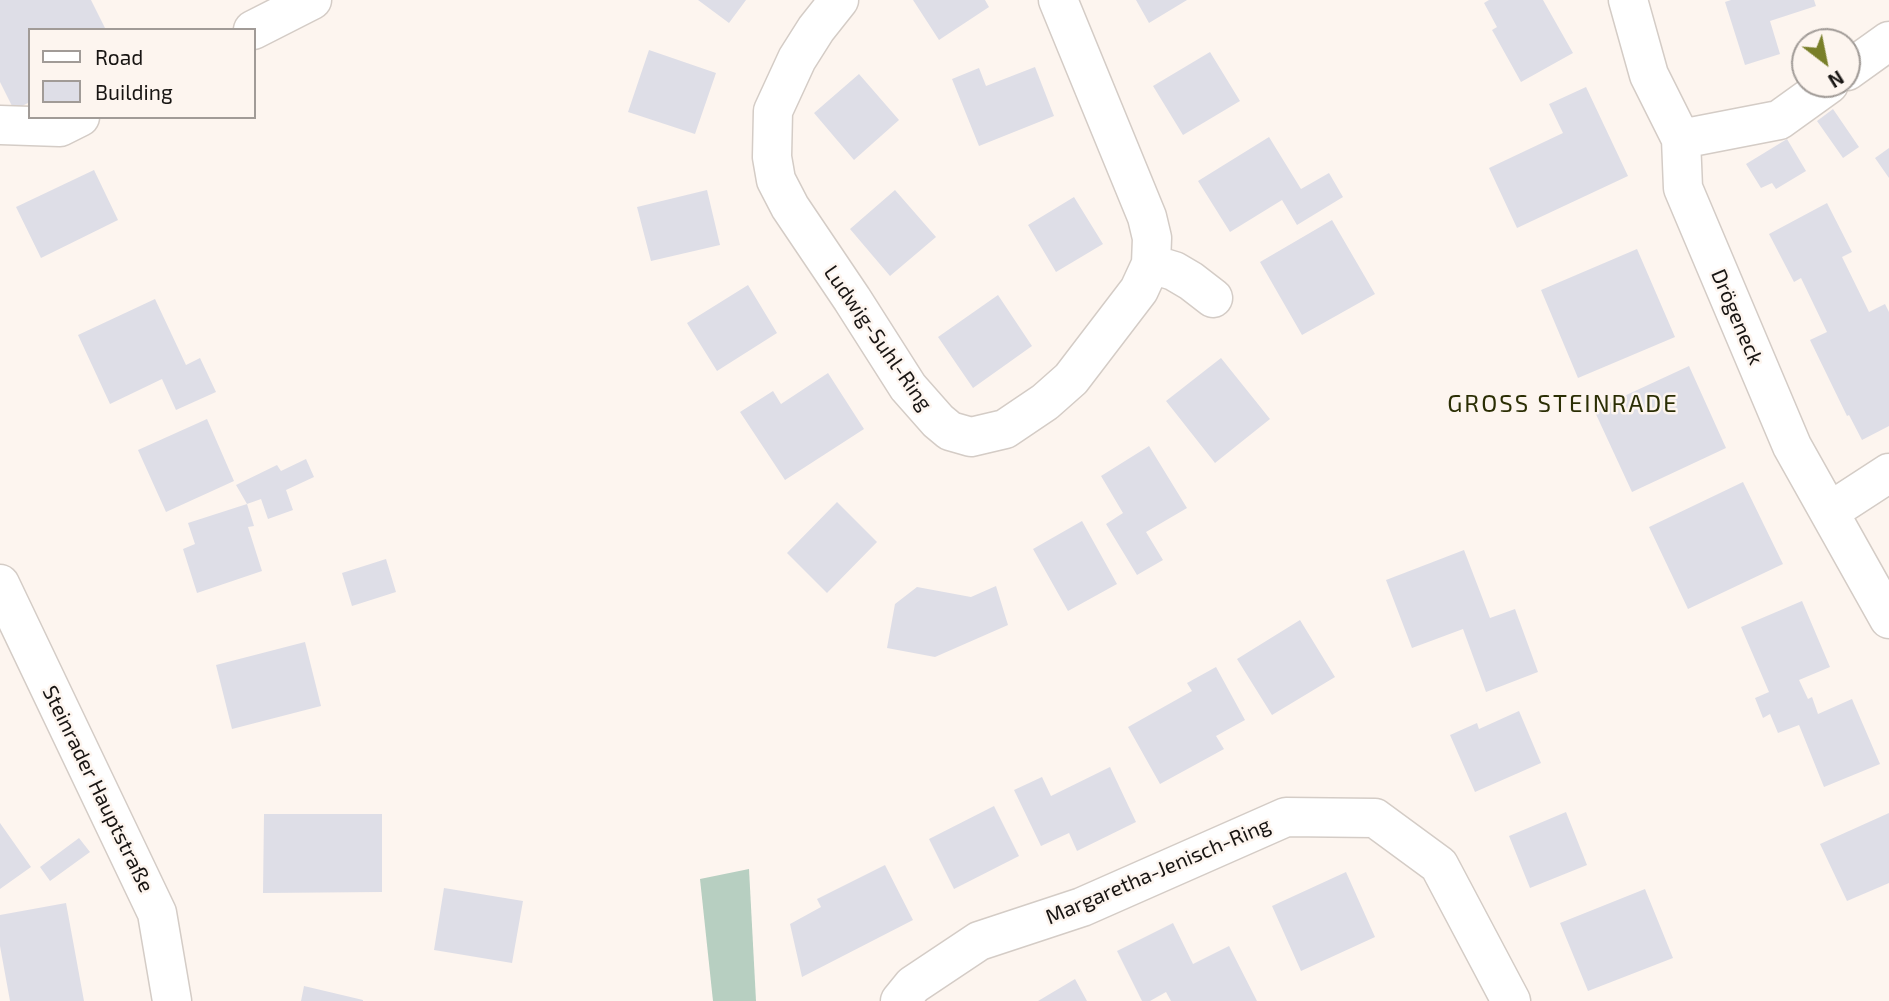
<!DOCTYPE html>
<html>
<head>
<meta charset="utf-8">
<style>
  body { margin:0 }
  #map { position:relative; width:1889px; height:1001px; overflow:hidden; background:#fdf5ef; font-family:"Exo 2",sans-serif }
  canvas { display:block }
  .legend { position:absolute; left:28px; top:28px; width:228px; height:91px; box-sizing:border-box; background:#fdf5ef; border:2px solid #a19b97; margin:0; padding:9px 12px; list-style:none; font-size:21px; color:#181513 }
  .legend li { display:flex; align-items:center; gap:14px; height:35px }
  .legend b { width:35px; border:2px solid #a19b97 }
  .north { position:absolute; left:1791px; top:28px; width:70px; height:70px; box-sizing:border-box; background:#fdf5ef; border:2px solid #a19b97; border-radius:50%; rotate:148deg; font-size:19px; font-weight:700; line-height:28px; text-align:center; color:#181513 }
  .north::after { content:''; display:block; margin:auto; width:24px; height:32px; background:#797f29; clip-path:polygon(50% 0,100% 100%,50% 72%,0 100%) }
</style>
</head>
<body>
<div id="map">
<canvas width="1889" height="1001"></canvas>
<ul class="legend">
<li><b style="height:9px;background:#fff"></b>Road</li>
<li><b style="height:19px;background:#dedee7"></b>Building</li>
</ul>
<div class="north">N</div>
</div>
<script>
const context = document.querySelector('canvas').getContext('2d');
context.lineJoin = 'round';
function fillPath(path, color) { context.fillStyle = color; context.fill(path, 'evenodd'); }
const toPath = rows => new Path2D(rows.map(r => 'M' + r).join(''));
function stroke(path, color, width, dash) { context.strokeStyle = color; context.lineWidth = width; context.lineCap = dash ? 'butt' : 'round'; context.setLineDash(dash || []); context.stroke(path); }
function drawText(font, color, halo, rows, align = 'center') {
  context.font = font + ' "Exo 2",sans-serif'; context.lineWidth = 5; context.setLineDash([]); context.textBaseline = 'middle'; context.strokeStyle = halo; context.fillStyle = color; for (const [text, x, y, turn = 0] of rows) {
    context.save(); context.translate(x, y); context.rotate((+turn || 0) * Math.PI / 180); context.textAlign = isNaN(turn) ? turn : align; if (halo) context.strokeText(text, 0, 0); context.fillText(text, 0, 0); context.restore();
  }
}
const green = toPath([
  [749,869,756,1001,713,1001,700,879]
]);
const building = toPath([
  [0,0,91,0,106,30,30,30,30,102,14,110,0,82],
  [698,0,746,0,729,23],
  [913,0,985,0,989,7,939,40],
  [1136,0,1187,0,1149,23],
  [1489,0,1543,0,1573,53,1521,82,1492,30,1497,27,1484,3],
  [1731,0,1814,0,1816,6,1770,21,1780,54,1745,65,1725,2],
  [649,50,716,73,695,134,628,112],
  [1210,52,1240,101,1183,135,1153,86],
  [1035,67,1054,116,979,146,952,79,979,68,986,86],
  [859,74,899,120,854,160,814,113],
  [1586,87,1628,176,1517,228,1489,168,1563,133,1549,104],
  [1833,109,1859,147,1843,158,1817,121],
  [1269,137,1301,189,1329,173,1343,197,1297,225,1282,200,1230,232,1198,181],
  [1787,139,1806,171,1776,189,1772,183,1761,188,1746,164],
  [1889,148,1889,178,1875,158],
  [94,170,118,220,41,258,16,207],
  [707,190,720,245,651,261,637,207],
  [895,190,936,237,890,276,850,229],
  [1074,197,1103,244,1056,272,1028,225],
  [1827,203,1852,252,1842,257,1869,312,1885,304,1889,312,1889,426,1862,440,1849,415,1847,416,1810,340,1827,332,1801,278,1794,282,1769,234],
  [1332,220,1375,294,1302,335,1260,262],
  [1637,249,1675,337,1578,378,1541,290],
  [748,285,777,333,717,371,687,323],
  [998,295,1032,346,973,388,938,337],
  [155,299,186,365,200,358,216,392,176,410,162,379,110,404,78,335],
  [1221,358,1270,419,1215,463,1166,401],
  [1689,366,1726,448,1632,492,1594,410],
  [828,373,864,429,785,480,740,412,773,391,781,404],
  [207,419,234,481,166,512,138,450],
  [1149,446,1187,508,1146,532,1163,560,1137,575,1106,524,1123,513,1101,476],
  [306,459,314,477,286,490,293,510,268,519,261,499,247,504,236,485,277,465,281,471],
  [1743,482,1783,564,1688,609,1649,527],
  [837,502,877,542,827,593,787,553],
  [247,504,254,526,248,527,262,571,197,593,183,549,195,544,188,523],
  [1082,521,1117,584,1068,611,1033,549],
  [1464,550,1490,618,1515,609,1538,672,1486,692,1463,629,1412,648,1386,580],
  [386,559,396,592,352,606,342,573],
  [996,586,1008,625,935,657,887,648,895,604,917,587,971,597],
  [1802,601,1830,667,1799,680,1808,699,1812,697,1818,714,1852,699,1880,764,1824,787,1799,725,1778,733,1770,714,1763,718,1755,698,1769,692,1741,627],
  [1300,620,1335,677,1272,715,1237,659],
  [305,642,321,706,232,729,216,665],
  [1216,667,1245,720,1216,736,1224,749,1160,784,1128,727,1192,691,1187,683],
  [1519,711,1541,763,1475,792,1450,735,1477,723,1479,729],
  [1110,767,1136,822,1077,851,1069,833,1041,846,1014,790,1042,777,1051,796],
  [994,806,1019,856,954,889,929,839],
  [1566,812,1587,865,1530,888,1509,836],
  [1889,813,1889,883,1847,901,1820,844],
  [264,814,382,814,382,892,263,893],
  [0,823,31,867,0,889],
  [79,838,90,852,50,881,40,867],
  [885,865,913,920,802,977,790,924,821,907,817,899],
  [1346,872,1375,937,1301,971,1272,906],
  [444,888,523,901,512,963,434,950],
  [1645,889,1673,958,1588,991,1560,923],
  [66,903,84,1001,10,1001,0,946,0,915],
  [1173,923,1193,964,1229,946,1257,1001,1171,1001,1166,992,1150,1001,1142,1001,1117,951],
  [1075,979,1087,1001,1038,1001],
  [304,986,363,1000,363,1001,301,1001]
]);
const minor = toPath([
  [839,0,816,29,797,59,773,111,772,157,776,180,790,207,852,299,908,387,938,421,950,431,971,437,1005,429,1045,402,1071,379,1139,290,1151,264,1152,238,1147,217,1058,0],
  [1628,0,1649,75,1681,139,1683,188,1792,446,1889,619],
  [253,30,312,0],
  [1847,71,1889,41],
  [0,125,60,127,80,117],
  [1681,139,1779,120,1829,84],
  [1151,264,1174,271,1191,281,1213,298],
  [1829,512,1889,473],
  [900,1001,913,985,979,941,1082,907,1286,817,1375,818,1439,865,1511,1001]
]);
const major = toPath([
  [0,584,157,913,172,1001]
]);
const streetNames = [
  ["Drögeneck",1737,317,67],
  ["Ludwig-Suhl-Ring",878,338,55],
  ["Steinrader Hauptstraße",98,789,64],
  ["Margaretha-Jenisch-Ring",1158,871,-23]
];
const quarterNames = [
  ["GROSS STEINRADE",1563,404]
];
fillPath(green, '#b7cfc1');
fillPath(building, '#dedee7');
stroke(minor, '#d4ccc6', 41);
stroke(major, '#d4ccc6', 41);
stroke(minor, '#fff', 38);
stroke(major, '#fff', 38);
drawText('21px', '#181513', '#fdf5ef', streetNames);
context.letterSpacing = '2px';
drawText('24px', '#2b2e04', '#fdf5ef', quarterNames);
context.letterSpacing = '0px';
</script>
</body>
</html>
